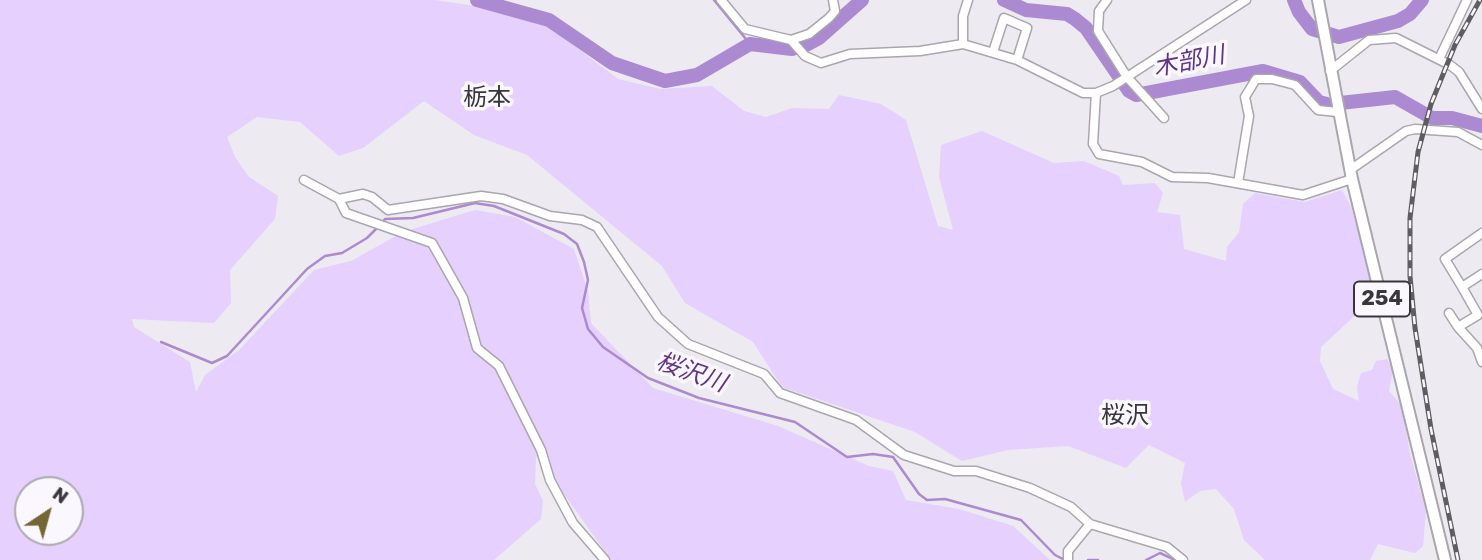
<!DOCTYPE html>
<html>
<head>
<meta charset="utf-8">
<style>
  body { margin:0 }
  #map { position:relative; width:1482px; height:560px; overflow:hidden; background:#edeaf1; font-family:Rubik,sans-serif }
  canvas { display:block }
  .north { position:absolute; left:14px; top:476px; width:70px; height:70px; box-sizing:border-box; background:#faf7fe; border:2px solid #acaaaf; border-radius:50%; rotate:36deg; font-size:19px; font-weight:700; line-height:28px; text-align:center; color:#383739 }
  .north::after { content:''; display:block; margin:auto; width:24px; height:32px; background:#746735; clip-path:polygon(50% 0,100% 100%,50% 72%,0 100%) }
</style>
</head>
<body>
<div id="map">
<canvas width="1482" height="560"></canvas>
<div class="north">N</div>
</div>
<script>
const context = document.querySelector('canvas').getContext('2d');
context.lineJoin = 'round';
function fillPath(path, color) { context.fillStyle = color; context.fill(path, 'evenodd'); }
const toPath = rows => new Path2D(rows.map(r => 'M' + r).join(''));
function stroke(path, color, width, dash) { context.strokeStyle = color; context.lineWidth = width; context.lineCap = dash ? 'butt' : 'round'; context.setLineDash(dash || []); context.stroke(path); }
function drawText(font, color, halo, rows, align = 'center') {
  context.font = font + ' Rubik,"Noto Sans JP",sans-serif'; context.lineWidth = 7; context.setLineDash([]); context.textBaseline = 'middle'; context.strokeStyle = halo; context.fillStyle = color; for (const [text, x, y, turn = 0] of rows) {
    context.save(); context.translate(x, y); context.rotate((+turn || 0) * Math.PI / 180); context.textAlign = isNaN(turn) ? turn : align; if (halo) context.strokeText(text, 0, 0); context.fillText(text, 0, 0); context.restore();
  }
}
const green = toPath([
  [0,0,435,0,482,7,551,28,618,79,661,89,712,86,744,111,766,117,792,108,829,109,839,95,881,104,906,120,938,226,953,230,939,177,941,145,982,131,1054,163,1084,161,1119,176,1123,185,1155,183,1163,193,1157,212,1180,215,1184,249,1226,261,1227,247,1239,232,1243,204,1255,193,1305,202,1342,190,1351,207,1377,295,1321,347,1320,361,1333,389,1359,401,1357,387,1361,373,1372,370,1376,361,1387,359,1393,370,1389,391,1402,406,1410,454,1426,511,1423,546,1415,553,1378,544,1370,560,1265,560,1244,540,1234,509,1216,489,1200,491,1185,502,1181,483,1185,463,1149,445,1126,468,1068,446,1008,450,962,461,915,432,782,387,753,342,685,303,662,266,527,155,474,135,424,101,363,148,339,156,300,122,257,117,227,137,235,157,249,177,278,196,275,219,230,270,231,303,214,323,132,319,134,327,190,362,196,392,205,375,239,350,314,270,351,261,403,232,475,210,515,217,574,249,588,291,591,323,653,388,778,426,869,466,893,471,906,500,959,509,1013,526,1050,560,611,560,536,455,535,484,543,501,541,519,494,560,0,560],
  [28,490,70,490,70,532,28,532]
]);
const stream = toPath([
  [714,0,750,44],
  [382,223,385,219,413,218,475,203,494,206,564,234,577,244,584,262,588,280,582,308,588,329,603,347,648,378,699,398,795,422,847,457,873,454,893,457,919,494,927,500,945,499,1021,520,1055,555,1065,560],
  [161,342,212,363,227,356,307,269,325,256,342,253,367,238,377,228],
  [1088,560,1098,560],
  [1146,560,1160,553,1175,560]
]);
const river = toPath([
  [477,0,549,20,612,63,665,81,697,75,750,44,792,49,804,46,819,38,862,0],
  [1004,0,1026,10,1067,14,1075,19,1086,28,1129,91,1136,95,1263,71,1300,82,1319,102,1327,104],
  [1294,0,1299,12,1312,29,1339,37,1398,21,1410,14,1422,0],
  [1340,103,1395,97,1432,118,1452,118,1482,126]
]);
const minor = toPath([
  [721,0,745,29,791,40,805,56,821,63,850,54,920,51,963,44,1017,60,1083,93,1096,93,1113,86,1246,0],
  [1107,0,1099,11,1098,31,1127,77,1164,118],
  [791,40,809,34,829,18,835,11,833,0],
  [963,44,963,16,968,0],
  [993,52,1004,18,1027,28,1017,60],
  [1439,59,1467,0],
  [1330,71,1369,40,1396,38,1450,65,1459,72,1482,109],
  [1096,93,1093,144,1099,154,1142,162,1172,177,1208,178,1303,195,1352,179],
  [1350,170,1406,131,1415,129,1458,132,1482,145],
  [304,180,339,199,363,194,372,197,388,210,481,196,503,199,550,216,582,220,597,227,658,317,688,344,764,374,780,393,856,420,904,455,954,471,976,471,1030,488,1071,507,1090,524,1167,547,1183,560],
  [1238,183,1249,116,1245,97,1256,79,1272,79,1295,85,1318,110,1337,112],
  [339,199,346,213,432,243,463,298,477,348,499,366,541,450,550,480,573,523,605,560],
  [1482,233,1445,259,1462,287,1482,274],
  [1449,313,1458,327,1478,315,1462,287],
  [1458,327,1477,348,1482,362],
  [1068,560,1068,551,1090,524]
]);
const highway = toPath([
  [1318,0,1352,179,1445,560]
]);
const rail = toPath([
  [1458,560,1431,429,1415,328,1410,276,1410,218,1418,152,1431,104,1455,45,1480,0]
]);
const shields = [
  [1382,299,56]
];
const shieldNames = [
  ["254",1382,299]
];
const waterNames = [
  ["木部川",1189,62,-11],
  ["桜沢川",691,373,20]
];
const neighbourhoodNames = [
  ["栃本",487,98],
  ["桜沢",1125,416]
];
fillPath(green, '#e5d0fe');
stroke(stream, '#ac8ad1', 2.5);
stroke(river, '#ac8ad1', 14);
stroke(minor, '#a9a6ad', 11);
stroke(highway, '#a9a6ad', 14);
stroke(minor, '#fff', 8);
stroke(highway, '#fff', 10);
stroke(rail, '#5f5d60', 5);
stroke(rail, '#faf7fe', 2.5, [8]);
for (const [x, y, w] of shields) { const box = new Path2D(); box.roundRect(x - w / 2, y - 17.5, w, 35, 5); context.fillStyle = '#faf7fe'; context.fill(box); stroke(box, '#383739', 2); }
drawText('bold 21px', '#383739', null, shieldNames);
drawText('italic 24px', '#603488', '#faf7fe', waterNames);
drawText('24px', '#383739', '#faf7fe', neighbourhoodNames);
</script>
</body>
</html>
